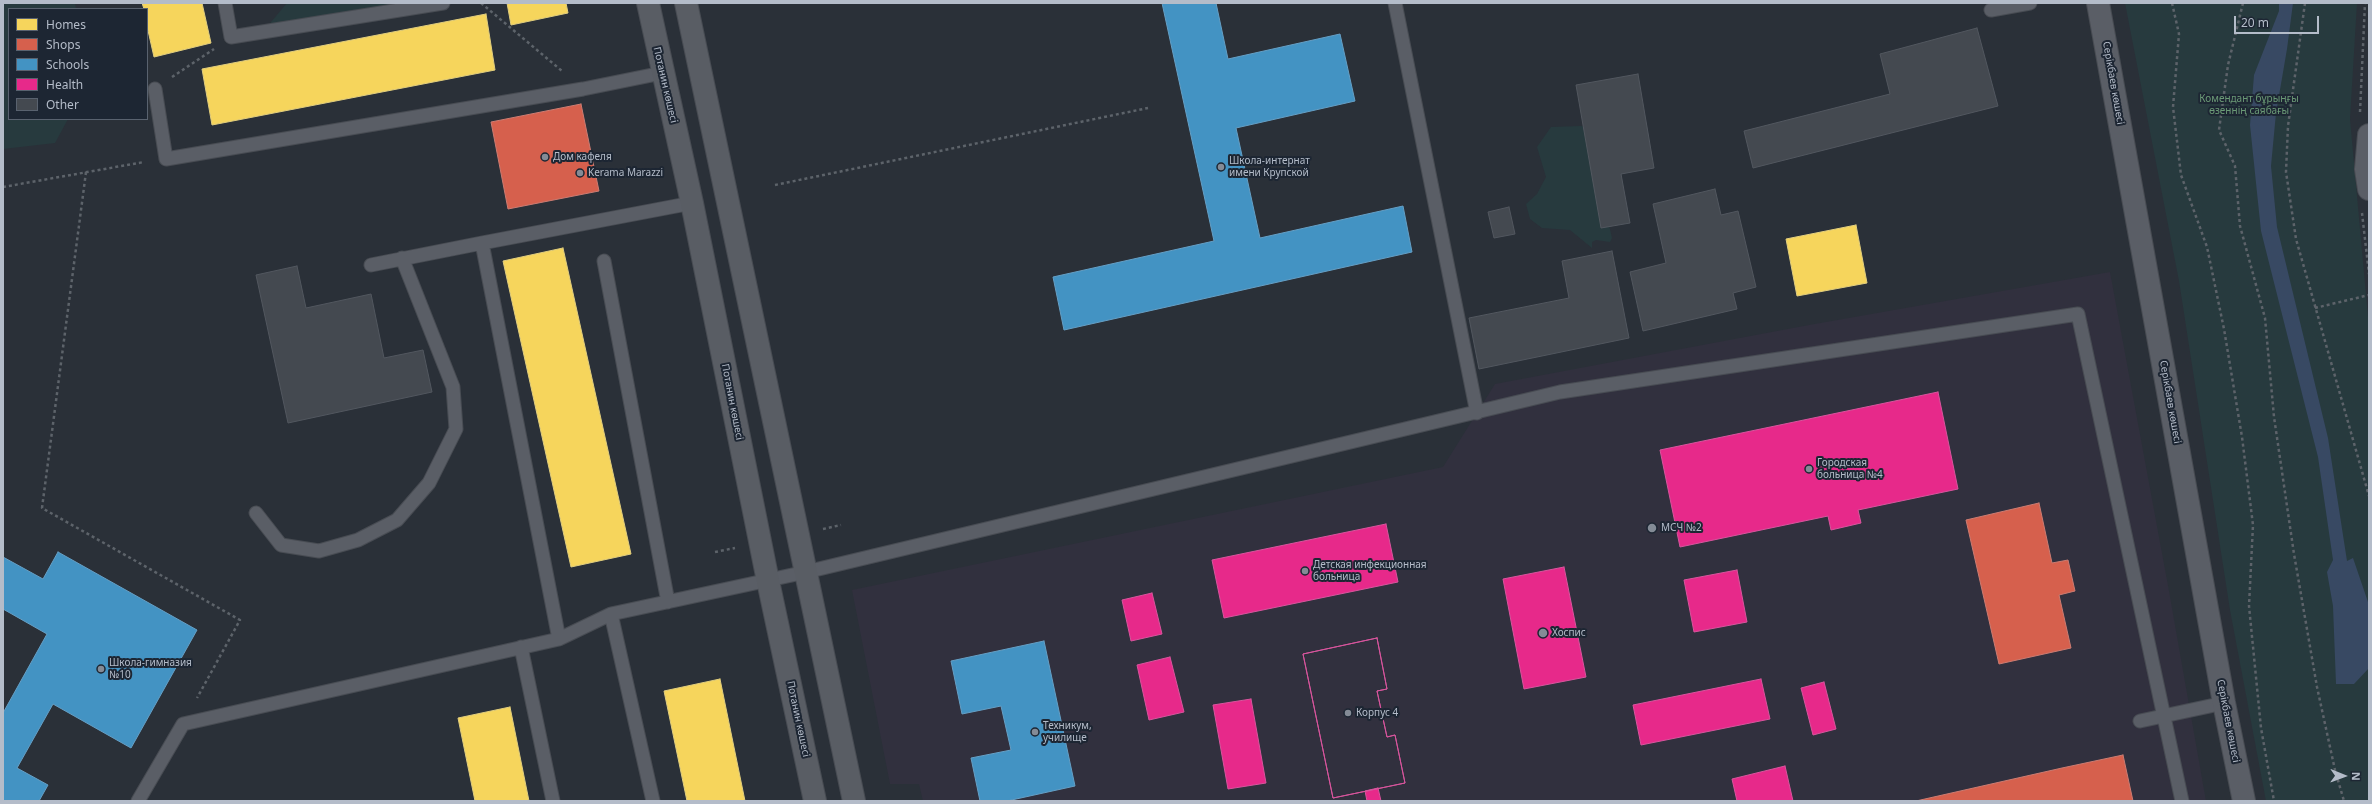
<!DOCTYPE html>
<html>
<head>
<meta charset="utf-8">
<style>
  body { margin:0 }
  #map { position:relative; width:2372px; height:804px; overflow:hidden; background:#2a3038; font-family:"Noto Sans",sans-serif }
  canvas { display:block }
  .frame { position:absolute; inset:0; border:4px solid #b4bcc9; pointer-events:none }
  .legend { position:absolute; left:8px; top:8px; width:140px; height:112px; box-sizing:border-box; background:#1d2633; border:1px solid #59626f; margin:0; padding:5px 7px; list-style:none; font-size:12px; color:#b4bcc9 }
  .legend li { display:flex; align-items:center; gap:8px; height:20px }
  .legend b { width:20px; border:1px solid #59626f }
  .north { position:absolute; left:2324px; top:756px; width:40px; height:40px; -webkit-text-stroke:3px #1d2633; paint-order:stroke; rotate:91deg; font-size:11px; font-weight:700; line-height:16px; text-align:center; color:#b4bcc9 }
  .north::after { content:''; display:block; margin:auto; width:14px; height:18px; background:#b4bcc9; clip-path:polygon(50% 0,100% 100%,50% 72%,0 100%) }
  .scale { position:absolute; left:2234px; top:16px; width:85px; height:18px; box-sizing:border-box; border:2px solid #b4bcc9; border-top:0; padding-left:5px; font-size:12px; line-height:14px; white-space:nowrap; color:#b4bcc9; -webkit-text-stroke:3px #1d2633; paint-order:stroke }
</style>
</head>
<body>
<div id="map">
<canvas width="2372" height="804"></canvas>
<div class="frame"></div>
<ul class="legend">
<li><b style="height:11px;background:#f6d55c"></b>Homes</li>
<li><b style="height:11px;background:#d6604d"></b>Shops</li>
<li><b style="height:11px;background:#4393c3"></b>Schools</li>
<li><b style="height:11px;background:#e7298a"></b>Health</li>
<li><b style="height:11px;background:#444950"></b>Other</li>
</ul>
<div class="north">N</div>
<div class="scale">20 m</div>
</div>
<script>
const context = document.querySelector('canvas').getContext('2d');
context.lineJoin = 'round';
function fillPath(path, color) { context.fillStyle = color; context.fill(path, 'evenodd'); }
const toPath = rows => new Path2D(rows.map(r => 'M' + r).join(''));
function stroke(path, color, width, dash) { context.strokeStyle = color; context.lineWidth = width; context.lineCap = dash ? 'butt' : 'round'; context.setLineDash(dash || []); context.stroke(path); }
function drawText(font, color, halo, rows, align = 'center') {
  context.font = font + ' "Noto Sans",sans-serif'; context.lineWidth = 4; context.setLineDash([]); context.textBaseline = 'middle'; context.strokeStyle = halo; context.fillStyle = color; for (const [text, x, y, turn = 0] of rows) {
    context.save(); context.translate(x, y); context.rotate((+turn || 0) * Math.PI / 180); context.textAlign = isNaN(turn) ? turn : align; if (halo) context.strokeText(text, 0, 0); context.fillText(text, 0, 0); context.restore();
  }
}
const medical = toPath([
  [2110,272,2169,591,2206,801,923,801,919,784,890,784,852,590,1443,467,1495,384,1809,325]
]);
const green = toPath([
  [3,3,75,3,76,9,9,9,9,119,68,119,55,143,3,149],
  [287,3,433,3,339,27,261,34],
  [2125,3,2357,3,2350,119,2369,328,2369,801,2266,801,2230,610,2179,281],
  [1581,126,1600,131,1607,216,1612,238,1610,242,1596,240,1592,242,1592,248,1570,230,1542,228,1530,219,1526,204,1537,194,1546,177,1537,147,1551,127]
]);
const water = toPath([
  [2279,3,2293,3,2287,49,2276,113,2271,166,2277,227,2328,438,2347,561,2353,558,2368,602,2369,668,2354,684,2336,684,2333,606,2327,572,2333,560,2318,457,2261,231,2250,125,2254,75,2279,11]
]);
const homes = toPath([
  [142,3,202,3,211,43,154,57,147,26,147,9,144,9,142,3],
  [507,3,566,3,568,13,511,25,507,3],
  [486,14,495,70,212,125,202,69,486,14],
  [1856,225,1867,283,1797,296,1786,239,1856,225],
  [563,248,631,554,571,567,503,261,563,248],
  [720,679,745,801,687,801,664,691,720,679],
  [510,707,529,801,475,801,458,718,510,707]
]);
const shops = toPath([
  [581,104,599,191,508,209,491,122,581,104],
  [2039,503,2052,563,2068,560,2075,591,2059,595,2071,648,1999,664,1966,520,2039,503],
  [2123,755,2133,801,1916,801,2062,768,2123,755]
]);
const schools = toPath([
  [1162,3,1216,3,1228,59,1340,34,1355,101,1236,128,1260,238,1403,206,1412,252,1064,330,1053,277,1214,241,1162,3],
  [58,552,197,630,131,748,53,704,17,768,48,785,39,801,3,801,3,713,47,634,3,609,3,557,43,579,58,552],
  [1044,641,1075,786,1007,801,980,801,971,758,1011,750,1001,706,962,714,951,661,1044,641]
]);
const health = toPath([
  [1938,392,1958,489,1858,510,1861,523,1831,530,1828,516,1680,547,1660,450,1938,392],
  [1386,524,1398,582,1224,618,1212,560,1386,524],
  [1564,567,1586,677,1524,689,1503,579,1564,567],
  [1737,570,1747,622,1694,632,1684,580,1737,570],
  [1152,593,1162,634,1131,641,1122,600,1152,593],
  [1377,638,1387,689,1377,691,1387,737,1395,735,1405,783,1333,798,1303,654,1377,638],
  [1377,638,1387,689,1377,691,1387,737,1395,735,1405,783,1333,798,1303,654,1377,638],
  [1170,657,1184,712,1149,720,1137,665,1170,657],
  [1761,679,1770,719,1641,745,1633,705,1761,679],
  [1824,682,1836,729,1813,735,1801,688,1824,682],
  [1251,699,1266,783,1228,789,1213,705,1251,699],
  [1785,766,1793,801,1737,801,1732,779,1785,766],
  [1378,788,1381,801,1367,801,1365,791,1378,788]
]);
const building = toPath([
  [1977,28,1998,106,1753,168,1744,131,1890,94,1880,54,1977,28],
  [1638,74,1654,168,1621,174,1630,223,1601,228,1576,85,1638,74],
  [1715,189,1721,215,1738,211,1756,287,1733,293,1737,309,1643,331,1630,272,1666,263,1653,204,1715,189],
  [1509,207,1515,234,1494,238,1488,212,1509,207],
  [1612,251,1629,338,1479,369,1469,318,1569,298,1562,261,1612,251],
  [297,266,306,308,371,294,384,358,423,350,432,392,288,423,256,275,297,266]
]);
const path = toPath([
  [481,3,562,71],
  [2172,3,2179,34,2173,107,2181,175,2207,247,2224,329,2242,437,2253,525,2249,606,2261,728,2274,801],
  [2243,3,2228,65,2219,130,2235,166,2240,226,2265,318,2274,417,2294,554,2317,687,2335,770,2344,801],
  [2305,3,2288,126,2286,172,2296,239,2369,496],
  [172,77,214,49],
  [2360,112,2365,3],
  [86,172,42,508,240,620,197,698],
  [775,185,1148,108],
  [3,187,144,162],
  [2362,213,2369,274],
  [2315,308,2369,295],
  [823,529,841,525],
  [715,552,735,548]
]);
const service = toPath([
  [225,3,231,37,443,3],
  [1395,3,1477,413],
  [1991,10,2030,3],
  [155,89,166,159,583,89,662,73],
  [604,261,668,602],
  [371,265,482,243],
  [256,513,281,545,319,551,358,540,397,520,429,483,456,429,453,387,402,258],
  [611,614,653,801],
  [559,639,482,243,692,203],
  [521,647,553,801],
  [2140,721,2224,703],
  [138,801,183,724,559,639,611,614,806,572,1560,392,2078,314,2182,801]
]);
const tertiary = toPath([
  [2098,3,2224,703,2244,801],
  [2369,135,2366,169,2369,189]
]);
const secondary = toPath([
  [648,3,692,203,768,581,815,801],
  [686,3,854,801]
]);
const markers = [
  [545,157,4,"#848b96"],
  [1221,167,4,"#848b96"],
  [580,173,4,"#848b96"],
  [1809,469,4,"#848b96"],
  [1652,528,5,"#848b96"],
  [1305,571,4,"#848b96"],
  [1543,633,5,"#848b96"],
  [101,669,4,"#848b96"],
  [1348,713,4,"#848b96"],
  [1035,732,4,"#848b96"]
];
const streetNames = [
  ["Серікбаев көшесі",2113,83,80],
  ["Потанин көшесі",665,85,77],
  ["Потанин көшесі",732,402,79],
  ["Серікбаев көшесі",2170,402,80],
  ["Потанин көшесі",798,719,78],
  ["Серікбаев көшесі",2228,721,79]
];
const parkNames = [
  ["Комендант бұрыңғы",2249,99],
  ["өзеннің саябағы",2249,111]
];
const poiNames = [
  ["Дом кафеля",553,157],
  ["Школа-интернат",1229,161],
  ["имени Крупской",1229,173],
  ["Kerama Marazzi",588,173],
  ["Городская",1817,463],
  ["больница №4",1817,475],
  ["МСЧ №2",1661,528],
  ["Детская инфекционная",1313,565],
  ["больница",1313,577],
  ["Хоспис",1552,633],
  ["Школа-гимназия",109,663],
  ["№10",109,675],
  ["Корпус 4",1356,713],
  ["Техникум,",1043,726],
  ["училище",1043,738]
];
fillPath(medical, '#31303e');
fillPath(green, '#273a3e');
fillPath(water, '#384963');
fillPath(homes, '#f6d55c');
stroke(homes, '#e2ce7d', 1);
fillPath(shops, '#d6604d');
stroke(shops, '#cc7c72', 1);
fillPath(schools, '#4393c3');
stroke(schools, '#659fc5', 1);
fillPath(health, '#e7298a');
stroke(health, '#d8559d', 1);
fillPath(building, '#444950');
stroke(building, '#52575f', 1);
stroke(service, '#484c53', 15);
stroke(tertiary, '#484c53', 24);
stroke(secondary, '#484c53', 24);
stroke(path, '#5d636a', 2.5, [3, 3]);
stroke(service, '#5a5e66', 13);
stroke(tertiary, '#5a5e66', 22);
stroke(secondary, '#595d64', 22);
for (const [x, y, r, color] of markers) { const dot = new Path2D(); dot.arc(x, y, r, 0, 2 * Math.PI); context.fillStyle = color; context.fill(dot); stroke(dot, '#1d2633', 1.5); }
drawText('10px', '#b4bcc9', '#1d2633', streetNames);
drawText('10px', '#6b9a76', '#1d2633', parkNames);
drawText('10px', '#b4bcc9', '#1d2633', poiNames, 'left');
</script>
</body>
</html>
